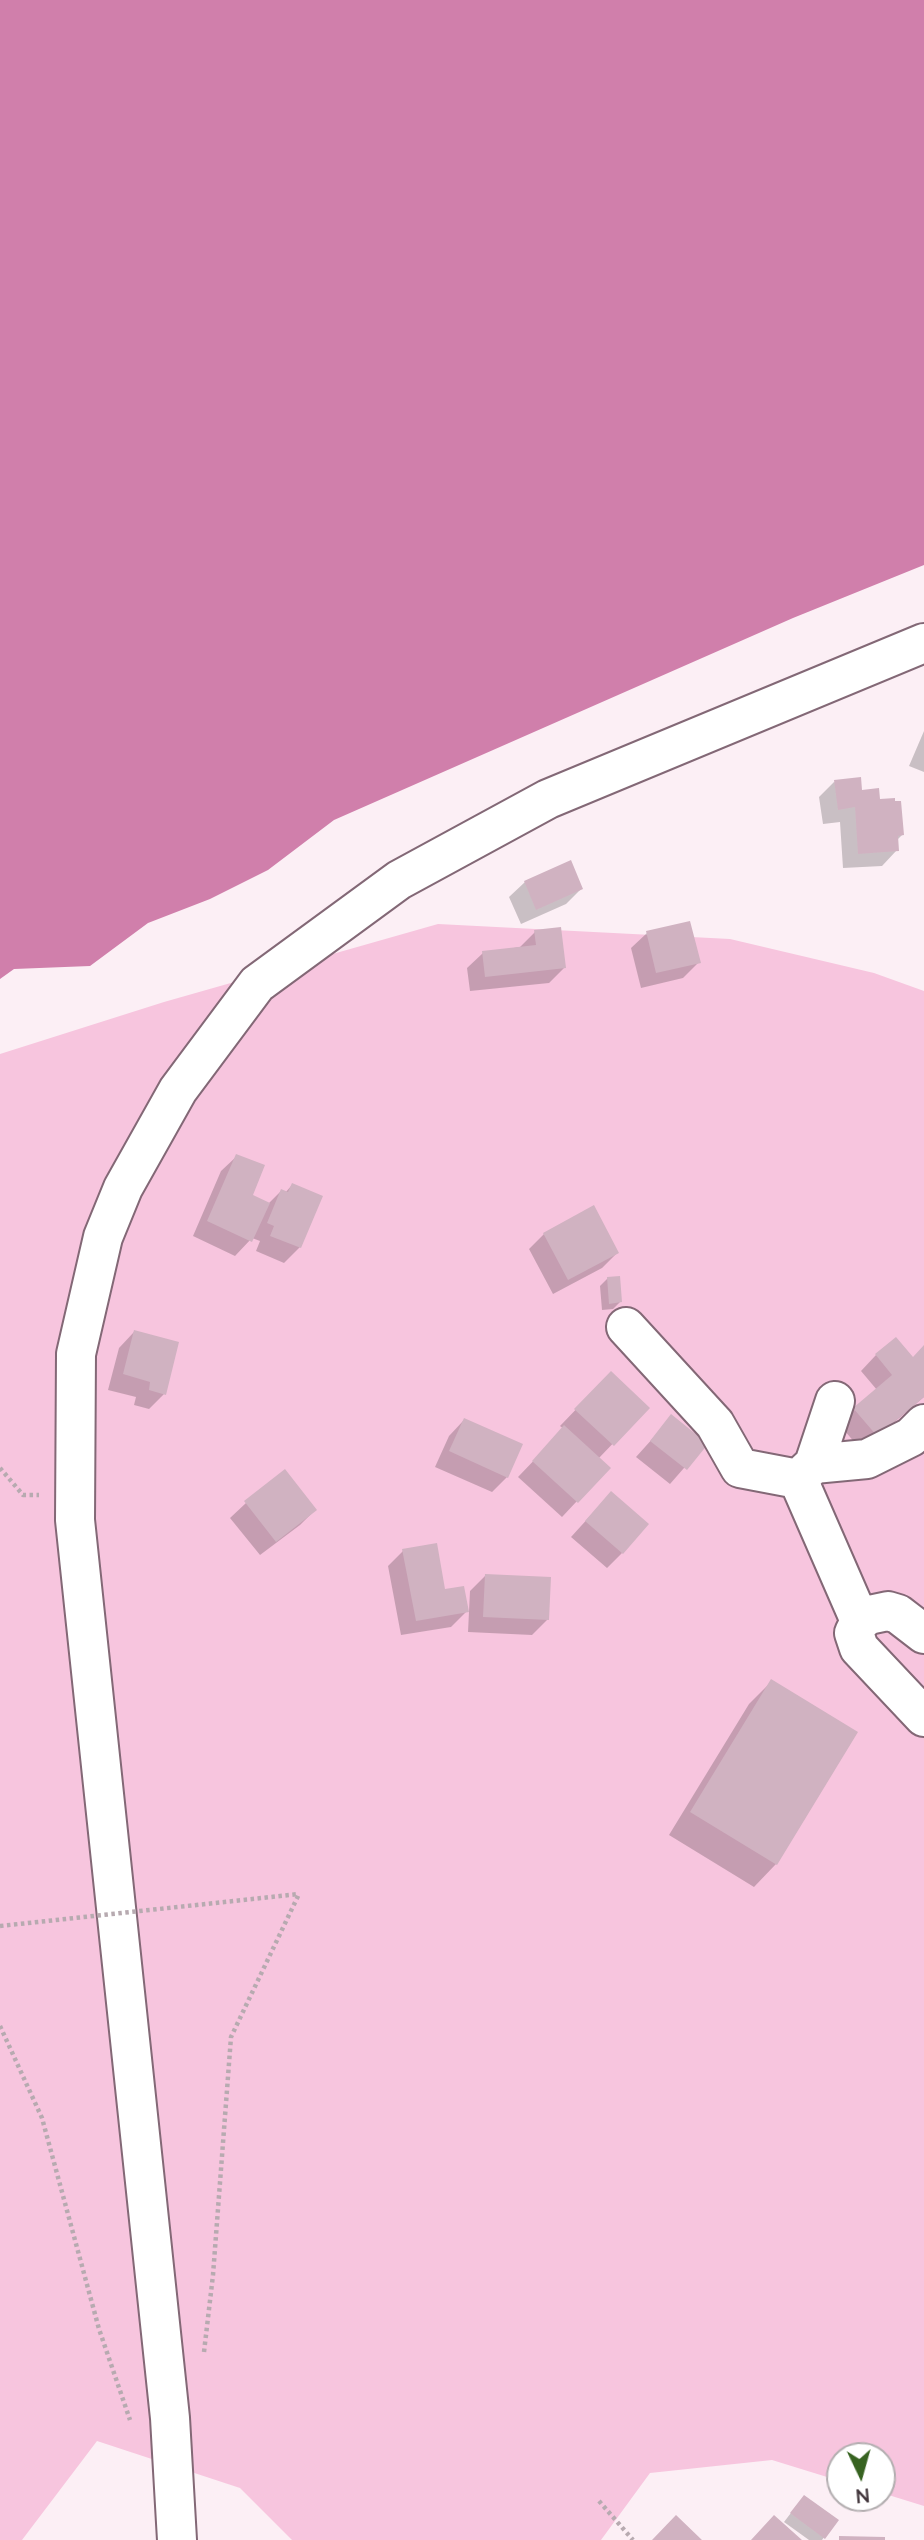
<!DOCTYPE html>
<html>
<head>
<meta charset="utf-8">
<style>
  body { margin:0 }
  #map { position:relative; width:924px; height:2540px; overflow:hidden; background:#fceff5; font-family:Mulish,sans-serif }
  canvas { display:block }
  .north { position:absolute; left:826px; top:2442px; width:70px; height:70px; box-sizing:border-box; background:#fff; border:2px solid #b3aeb0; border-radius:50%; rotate:175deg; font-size:19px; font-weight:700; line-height:28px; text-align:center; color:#40343a }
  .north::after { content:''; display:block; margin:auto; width:24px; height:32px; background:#376321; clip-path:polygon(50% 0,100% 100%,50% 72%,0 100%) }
</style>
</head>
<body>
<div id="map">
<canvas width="924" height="2540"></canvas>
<div class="north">N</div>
</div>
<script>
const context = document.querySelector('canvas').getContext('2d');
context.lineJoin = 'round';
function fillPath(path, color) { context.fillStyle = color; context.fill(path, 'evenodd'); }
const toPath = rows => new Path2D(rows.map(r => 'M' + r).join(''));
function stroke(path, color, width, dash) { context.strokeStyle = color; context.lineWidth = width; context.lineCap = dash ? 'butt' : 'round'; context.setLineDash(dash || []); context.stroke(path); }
const green = toPath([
  [438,924,730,939,874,973,924,991,924,2506,882,2493,882,2456,840,2456,840,2481,772,2460,650,2473,601,2540,292,2540,240,2488,97,2441,22,2540,0,2540,0,1054,164,1002]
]);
const water = toPath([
  [0,0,924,0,924,565,793,618,334,820,268,870,210,899,148,923,90,966,14,969,0,979]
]);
const shadow = toPath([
  [924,731,924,772,909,766],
  [834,782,879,801,903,834,896,841,897,850,882,866,843,868,840,822,823,824,819,797],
  [525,882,581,889,566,904,521,924,509,897],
  [535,932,564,968,549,983,470,991,467,968,483,953,520,947],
  [647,933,699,962,683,978,641,988,631,948],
  [237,1156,251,1196,268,1204,281,1191,285,1193,292,1185,300,1247,284,1263,256,1251,260,1241,252,1238,235,1256,193,1236,221,1171],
  [544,1234,617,1253,602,1268,553,1294,529,1249],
  [608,1278,620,1302,613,1309,602,1310,600,1286],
  [134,1332,164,1394,149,1409,134,1405,136,1397,108,1390,119,1348],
  [924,1348,924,1397,861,1450,839,1424,877,1390,861,1371,876,1355,912,1359],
  [611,1373,647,1408,598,1459,608,1468,562,1517,518,1477,564,1429,560,1426],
  [672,1417,705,1444,670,1484,636,1457],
  [464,1420,507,1477,492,1492,435,1467,449,1436],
  [611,1493,622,1553,607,1568,571,1537],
  [246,1503,315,1510,300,1525,260,1555,230,1518],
  [403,1551,467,1611,451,1627,401,1635,388,1566],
  [485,1576,548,1619,532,1635,468,1632,470,1591],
  [771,1682,776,1864,754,1887,669,1835,749,1704],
  [797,2505,836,2521,822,2540,809,2540,784,2522]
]);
const building = toPath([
  [861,777,862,790,879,788,880,799,895,798,895,801,901,801,904,835,898,836,899,851,858,854,855,807,838,810,834,780],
  [571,860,583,889,536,910,524,881],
  [690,921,701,963,656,973,646,931],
  [561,927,566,968,485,977,482,951,536,945,534,930],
  [236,1154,265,1165,253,1195,270,1203,252,1242,207,1221],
  [292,1183,323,1196,301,1248,270,1236,274,1226,267,1223,281,1189,288,1192],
  [594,1205,619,1253,568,1280,543,1233],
  [620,1276,622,1302,609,1304,607,1277],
  [134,1330,179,1342,166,1395,149,1390,150,1382,123,1374],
  [896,1337,913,1357,924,1345,924,1397,877,1436,853,1408,892,1375,875,1354],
  [611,1371,650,1408,614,1446,574,1409],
  [671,1414,708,1444,687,1470,650,1441],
  [464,1418,523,1444,508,1478,449,1451],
  [564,1425,611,1468,578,1503,532,1461],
  [285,1469,317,1510,276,1542,244,1501],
  [611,1491,649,1524,623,1554,585,1521],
  [437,1543,445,1589,464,1586,469,1612,416,1621,402,1549],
  [485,1574,551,1577,549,1620,483,1617],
  [771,1679,858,1732,777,1865,690,1812],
  [804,2495,839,2520,825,2539,790,2513],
  [676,2515,702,2540,652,2540],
  [774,2515,802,2540,751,2540],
  [839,2536,885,2537,885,2540,839,2540]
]);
const path = toPath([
  [0,1468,23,1495,39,1495],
  [0,2026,42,2118,99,2329,130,2420],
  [204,2352,213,2275,231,2037,299,1894],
  [599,2501,633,2540]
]);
const minor = toPath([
  [626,1327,715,1424,740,1468,798,1479],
  [814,1464,867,1459,911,1437,924,1424],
  [798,1479,860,1621],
  [798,1479,814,1464,835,1401],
  [924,1634,898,1614,888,1611,869,1615,860,1621,854,1633,859,1648,924,1717],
  [177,2540,170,2418,75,1520,76,1354,103,1237,123,1188,178,1090,257,984,399,880,548,799,924,643]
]);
const pathBridge = toPath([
  [0,1926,299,1894]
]);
fillPath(green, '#f7c5de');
fillPath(water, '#d07fab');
fillPath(shadow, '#0003');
fillPath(building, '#d0b2c1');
stroke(minor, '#836876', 42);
stroke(path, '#b7aab0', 4.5, [3.5, 3.5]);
stroke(minor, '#fff', 38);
stroke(pathBridge, '#b7aab0', 4.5, [3.5, 3.5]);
</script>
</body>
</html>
